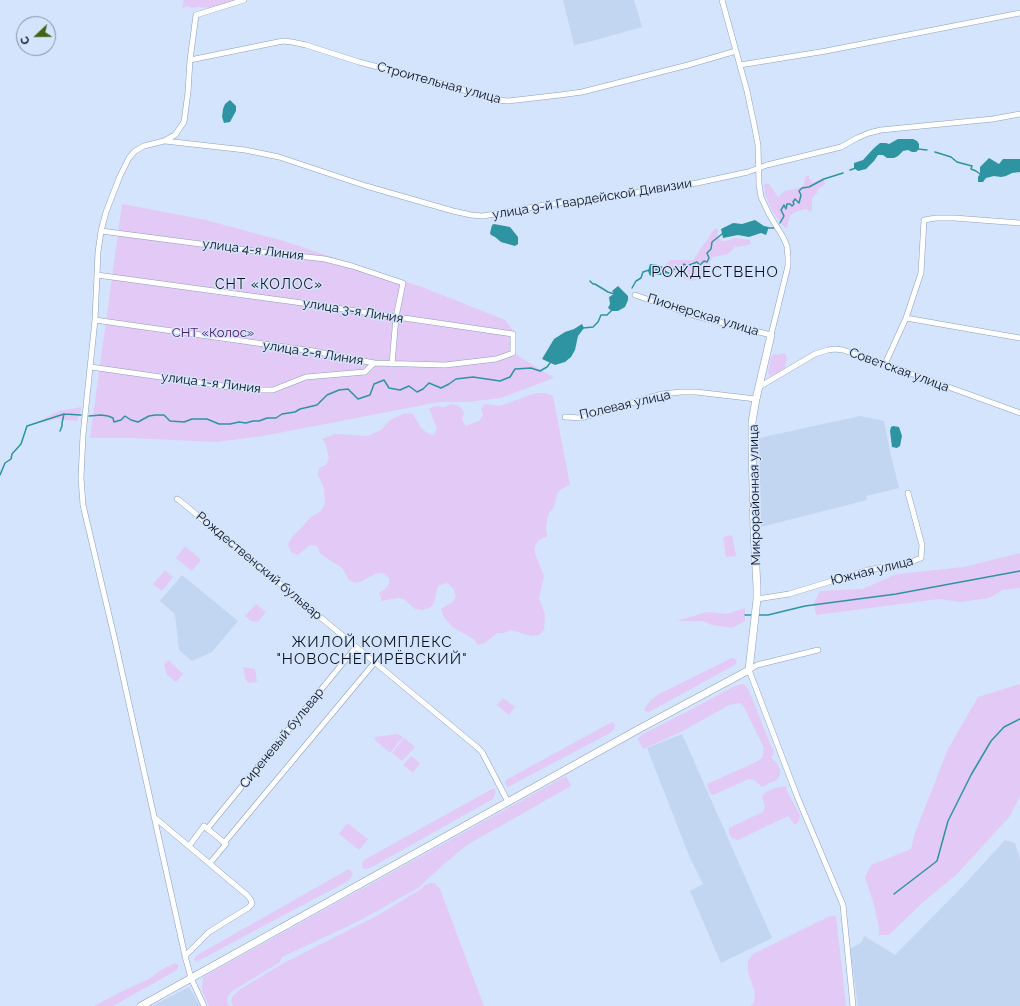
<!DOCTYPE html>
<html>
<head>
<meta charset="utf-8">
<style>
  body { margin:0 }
  #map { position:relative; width:1020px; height:1006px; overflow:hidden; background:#d4e4fc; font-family:Raleway,sans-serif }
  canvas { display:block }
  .north { position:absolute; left:16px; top:16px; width:40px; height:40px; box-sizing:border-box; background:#d4e4fc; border:1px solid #8490a2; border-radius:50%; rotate:248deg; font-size:11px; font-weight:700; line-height:16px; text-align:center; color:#0c121c }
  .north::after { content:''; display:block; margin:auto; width:14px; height:18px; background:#436215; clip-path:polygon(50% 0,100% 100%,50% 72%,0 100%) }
</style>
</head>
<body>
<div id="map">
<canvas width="1020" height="1006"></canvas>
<div class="north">С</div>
</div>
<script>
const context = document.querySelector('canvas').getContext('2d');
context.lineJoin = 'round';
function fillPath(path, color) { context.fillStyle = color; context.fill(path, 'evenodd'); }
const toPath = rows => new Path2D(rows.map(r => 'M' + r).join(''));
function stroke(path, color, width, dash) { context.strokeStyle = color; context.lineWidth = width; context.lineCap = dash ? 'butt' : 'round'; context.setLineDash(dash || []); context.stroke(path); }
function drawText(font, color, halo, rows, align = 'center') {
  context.font = font + ' Raleway,sans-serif'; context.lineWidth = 3; context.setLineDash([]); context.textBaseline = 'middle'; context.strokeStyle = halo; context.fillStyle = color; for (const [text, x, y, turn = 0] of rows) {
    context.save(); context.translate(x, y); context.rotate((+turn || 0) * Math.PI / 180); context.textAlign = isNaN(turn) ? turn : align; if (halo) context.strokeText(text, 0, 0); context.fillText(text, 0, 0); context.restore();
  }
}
const built = toPath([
  [563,0,634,0,642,27,592,41,574,45],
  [860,416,884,421,890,451,899,488,866,496,867,500,761,527,759,438],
  [182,575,238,621,212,652,192,661,179,650,175,614,160,601],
  [682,734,772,938,721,963,690,891,703,884,690,858,647,748],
  [1005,840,1015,843,1020,859,1020,1006,858,1006,850,949,862,942,864,936,895,955,963,886],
  [189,987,200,1006,152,1006]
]);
const green = toPath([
  [184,0,237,0,212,8,196,7,192,8,187,6,182,9],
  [806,176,809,176,809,178,813,183,823,178,825,183,823,186,819,188,817,193,813,197,812,199,812,210,811,212,806,209,804,209,794,213,790,216,787,227,785,228,772,211,765,193,764,185,766,183,770,185,778,197,785,191,803,187,805,179],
  [122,204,206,220,287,242,422,287,505,320,516,334,515,354,554,378,501,398,467,402,439,402,263,436,216,442,131,438,90,438],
  [716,228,718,230,717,234,719,238,722,241,726,241,734,238,750,240,751,244,743,246,735,247,729,253,725,255,713,257,710,261,708,274,704,278,700,278,693,281,681,278,674,272,670,271,665,265,668,262,671,260,693,260,713,231],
  [785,353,787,358,785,368,783,371,771,376,768,373,771,357,773,355,775,354,777,355],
  [536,393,545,393,553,396,570,485,563,488,557,493,554,507,549,513,547,520,546,528,547,536,539,540,535,546,535,553,544,576,539,599,545,614,544,630,539,635,531,636,511,630,504,633,497,633,485,643,478,645,474,639,454,628,448,622,444,617,441,609,447,605,453,602,456,596,453,588,447,583,438,586,436,593,435,600,431,607,423,610,415,609,404,599,397,598,382,601,379,593,385,589,389,584,389,578,382,573,375,574,362,581,355,583,349,580,342,568,325,557,320,553,317,546,310,545,298,555,291,552,288,544,292,537,303,526,310,518,321,511,325,504,324,488,318,475,319,468,326,465,329,459,326,445,322,439,335,434,368,436,381,430,390,420,405,413,413,414,421,428,427,433,433,435,437,429,429,408,437,406,444,407,452,404,459,406,464,412,462,420,466,426,479,421,483,415,481,409,485,404,500,406],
  [82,407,77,421,57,419,34,424,59,411],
  [732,535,736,556,726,557,723,537],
  [185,546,201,560,192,571,176,558],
  [1020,553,1020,588,1003,590,989,598,961,602,939,599,816,615,814,603,820,591,863,589,897,574,964,567],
  [165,570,173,577,162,591,153,584],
  [256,604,266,612,258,622,251,621,245,616],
  [745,608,745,621,732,628,712,625,702,621,677,621,707,612,727,614],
  [732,658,737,660,736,664,731,667,649,712,644,710,647,705,651,700,659,694],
  [168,660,183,674,176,682,167,675,164,665],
  [243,667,255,669,257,682,248,683,245,679],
  [743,684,747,687,749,691,774,753,771,758,777,763,780,770,780,775,777,780,772,782,762,787,754,780,749,779,713,795,709,792,707,784,758,761,762,758,764,748,744,707,740,703,729,705,681,732,643,749,640,744,638,739,641,735,692,709,733,687,738,685],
  [1020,684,1020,796,1010,816,956,875,922,903,889,935,879,935,879,927,874,905,865,877,871,865,911,849,915,833,948,749,978,697],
  [503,698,515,707,509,715,497,705],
  [612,722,614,723,615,725,614,729,610,733,508,787,505,784,506,780],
  [397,734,403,737,390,753,375,740,375,737],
  [404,738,415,747,402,761,392,753],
  [411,756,420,763,413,773,403,765],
  [566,776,571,786,467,845,444,864,418,888,359,921,282,957,280,962,231,992,228,996,227,1002,230,1006,209,1006,202,991,203,977],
  [786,786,787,791,798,811,800,816,799,821,795,825,788,816,738,840,732,838,729,834,729,828,763,812,765,807,762,796,766,792,775,788],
  [494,788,496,792,493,799,372,867,367,869,363,868,362,864,364,860],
  [347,823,368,839,359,850,339,834],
  [349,869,353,873,351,878,348,881,196,962,194,959,199,954],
  [430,883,435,883,440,889,484,1006,233,1006,231,1002,232,997,239,990,282,964,380,914,421,889,425,885],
  [830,916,836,916,846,1006,751,1006,754,1002,755,993,748,972,748,961,753,954],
  [175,963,179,965,177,970,113,1006,94,1006,123,991,151,978,159,971]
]);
const water = toPath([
  [230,100,236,106,236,111,230,122,224,123,222,117,223,109,225,104],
  [898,139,913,139,917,141,919,144,919,149,916,152,912,152,908,150,903,151,898,156,894,158,887,158,883,155,878,155,874,161,866,169,858,171,854,168,854,163,863,160,874,148,880,143,886,143,889,144],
  [989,158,999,164,1003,159,1020,159,1020,172,1012,173,1006,176,1001,177,994,176,986,178,983,182,978,182,978,177,980,174,980,167],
  [755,220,764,226,769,227,766,235,761,233,749,237,738,235,723,238,721,229,733,223,742,224],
  [494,224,510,227,518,237,518,244,515,246,501,242,495,237,491,235,490,233,492,225],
  [650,264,655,264,663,267,668,273,660,275,653,274,650,276,648,271],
  [618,286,628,296,628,300,625,307,618,311,612,311,608,308,610,304,609,297,614,294,612,291],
  [582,324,584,328,578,336,575,350,571,357,565,362,555,365,542,359,554,339,565,332,574,329],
  [893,426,899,427,902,436,900,446,897,448,892,447,890,431,891,427]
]);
const stream = toPath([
  [918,149,927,150],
  [935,152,951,157,957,162,972,166,971,169,976,171,980,174,982,174],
  [850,170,856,168],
  [780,223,784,216,781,210,784,205,786,209,787,204,790,204,792,206,794,204,793,202,795,199,799,203,801,195,799,191,802,188,809,187,824,179,843,173],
  [769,228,774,228],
  [666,272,671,274,674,269,681,268,684,264,687,266,697,262,700,265,704,261,707,262,709,258,707,253,711,249,712,242,722,234,724,234],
  [590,281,593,284,595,284,608,292,614,294],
  [632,288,636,281,641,278,643,272,649,270],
  [583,328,593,327,598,322,601,315,607,315,612,310],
  [89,416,101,415,108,416,113,418,114,422,121,420,125,416,131,420,138,422,149,416,155,415,164,415,170,421,184,422,192,419,207,419,219,424,230,424,239,422,246,423,253,421,259,421,267,418,276,418,282,414,295,412,300,409,317,405,327,395,339,390,348,389,358,399,370,395,374,384,384,380,389,388,400,390,409,386,417,392,423,389,429,383,441,388,449,384,456,379,473,377,500,381,510,377,515,369,531,368,540,371,547,367,550,363],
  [60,431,62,426,62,423,64,414],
  [0,475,5,463,11,459,12,454,21,444,27,426,64,414,81,415],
  [745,615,751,615],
  [759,615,768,615,805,606,896,594,1020,571],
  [894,894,937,861,948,821,971,775,991,741,1004,727,1020,719]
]);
const street = toPath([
  [190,60,283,41,292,42,306,45,359,62,443,84,498,100,508,101,560,95,582,92,688,65,736,51],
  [740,65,826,51,1020,13],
  [165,141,245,150,279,157,366,186,453,211,471,215,483,216,545,205,614,196,697,183,748,172,767,165,841,147,857,138,869,133,881,130,993,119,1020,114],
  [101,231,262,252,325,259,352,266,403,283,396,317,392,364],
  [635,295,696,316,771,335,788,266,788,258,787,246,783,237,769,214,761,197,759,184,758,145,754,124,747,91,722,0],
  [906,318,1020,338],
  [95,320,313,351,374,363,445,365,496,359,513,353,513,334,295,302,97,275],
  [885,364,906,318,921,273,924,220,936,218,954,218,1020,223],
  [91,367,251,390,273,390,306,377,365,372,374,363],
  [759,387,815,354,828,350,835,349,843,350,885,364,1020,413],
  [565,417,581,418,662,394,681,392,696,392,756,399],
  [177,499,179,500,478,748,482,752,508,802],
  [757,599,789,594,868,570,911,562,921,558,922,545,908,493],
  [818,650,757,665,749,670,797,796,843,905,853,1006],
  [154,817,247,895,251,900,252,904,248,908,209,932,185,956],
  [207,829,356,647],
  [224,843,375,662],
  [189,846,204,826,226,844,210,863],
  [204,1006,191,978,185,956,114,636,83,505,81,478,83,435,95,320,98,252,101,231,106,212,120,176,129,158,135,151,144,146,164,141,175,135,184,122,188,92,190,60,196,15,244,0]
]);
const secondary = toPath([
  [141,1006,639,729,749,670,757,599,757,587,754,531,752,444,752,422,756,399,771,335]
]);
const streetNames = [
  ["Строительная улица",439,83,15],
  ["улица 9-й Гвардейской Дивизии",592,199,-9],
  ["улица 4-я Линия",253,250,7],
  ["улица 3-я Линия",353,311,9],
  ["Пионерская улица",703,315,17],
  ["улица 2-я Линия",313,353,9],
  ["Советская улица",899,370,20],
  ["улица 1-я Линия",211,383,7],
  ["Полевая улица",625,405,-13],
  ["Микрорайонная улица",755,495,-91],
  ["Рождественский бульвар",259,566,40],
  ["Южная улица",872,571,-14],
  ["Сиреневый бульвар",282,738,-51]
];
const parkNames = [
  ["СНТ «Колос»",213,333]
];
const neighbourhoodNames = [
  ["СНТ «КОЛОС»",269,285]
];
const quarterNames = [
  ["РОЖДЕСТВЕНО",715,272],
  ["ЖИЛОЙ КОМПЛЕКС",372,642],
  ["\"НОВОСНЕГИРЁВСКИЙ\"",372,659]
];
fillPath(built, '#c2d5f1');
fillPath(green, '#e3c9f5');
fillPath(water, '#2e94a1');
stroke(stream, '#2e94a1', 1.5);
stroke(street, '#8d9fbb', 6);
stroke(secondary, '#8d9fbb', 8);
stroke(street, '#fff', 5);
stroke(secondary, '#fff', 7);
drawText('13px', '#0c121c', '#d4e4fc', streetNames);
drawText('13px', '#51166f', '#d4e4fc', parkNames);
context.letterSpacing = '1px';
drawText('14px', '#0c121c', '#d4e4fc', neighbourhoodNames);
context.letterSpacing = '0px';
context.letterSpacing = '1px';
drawText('15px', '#0c121c', '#d4e4fc', quarterNames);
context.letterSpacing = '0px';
</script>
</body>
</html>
